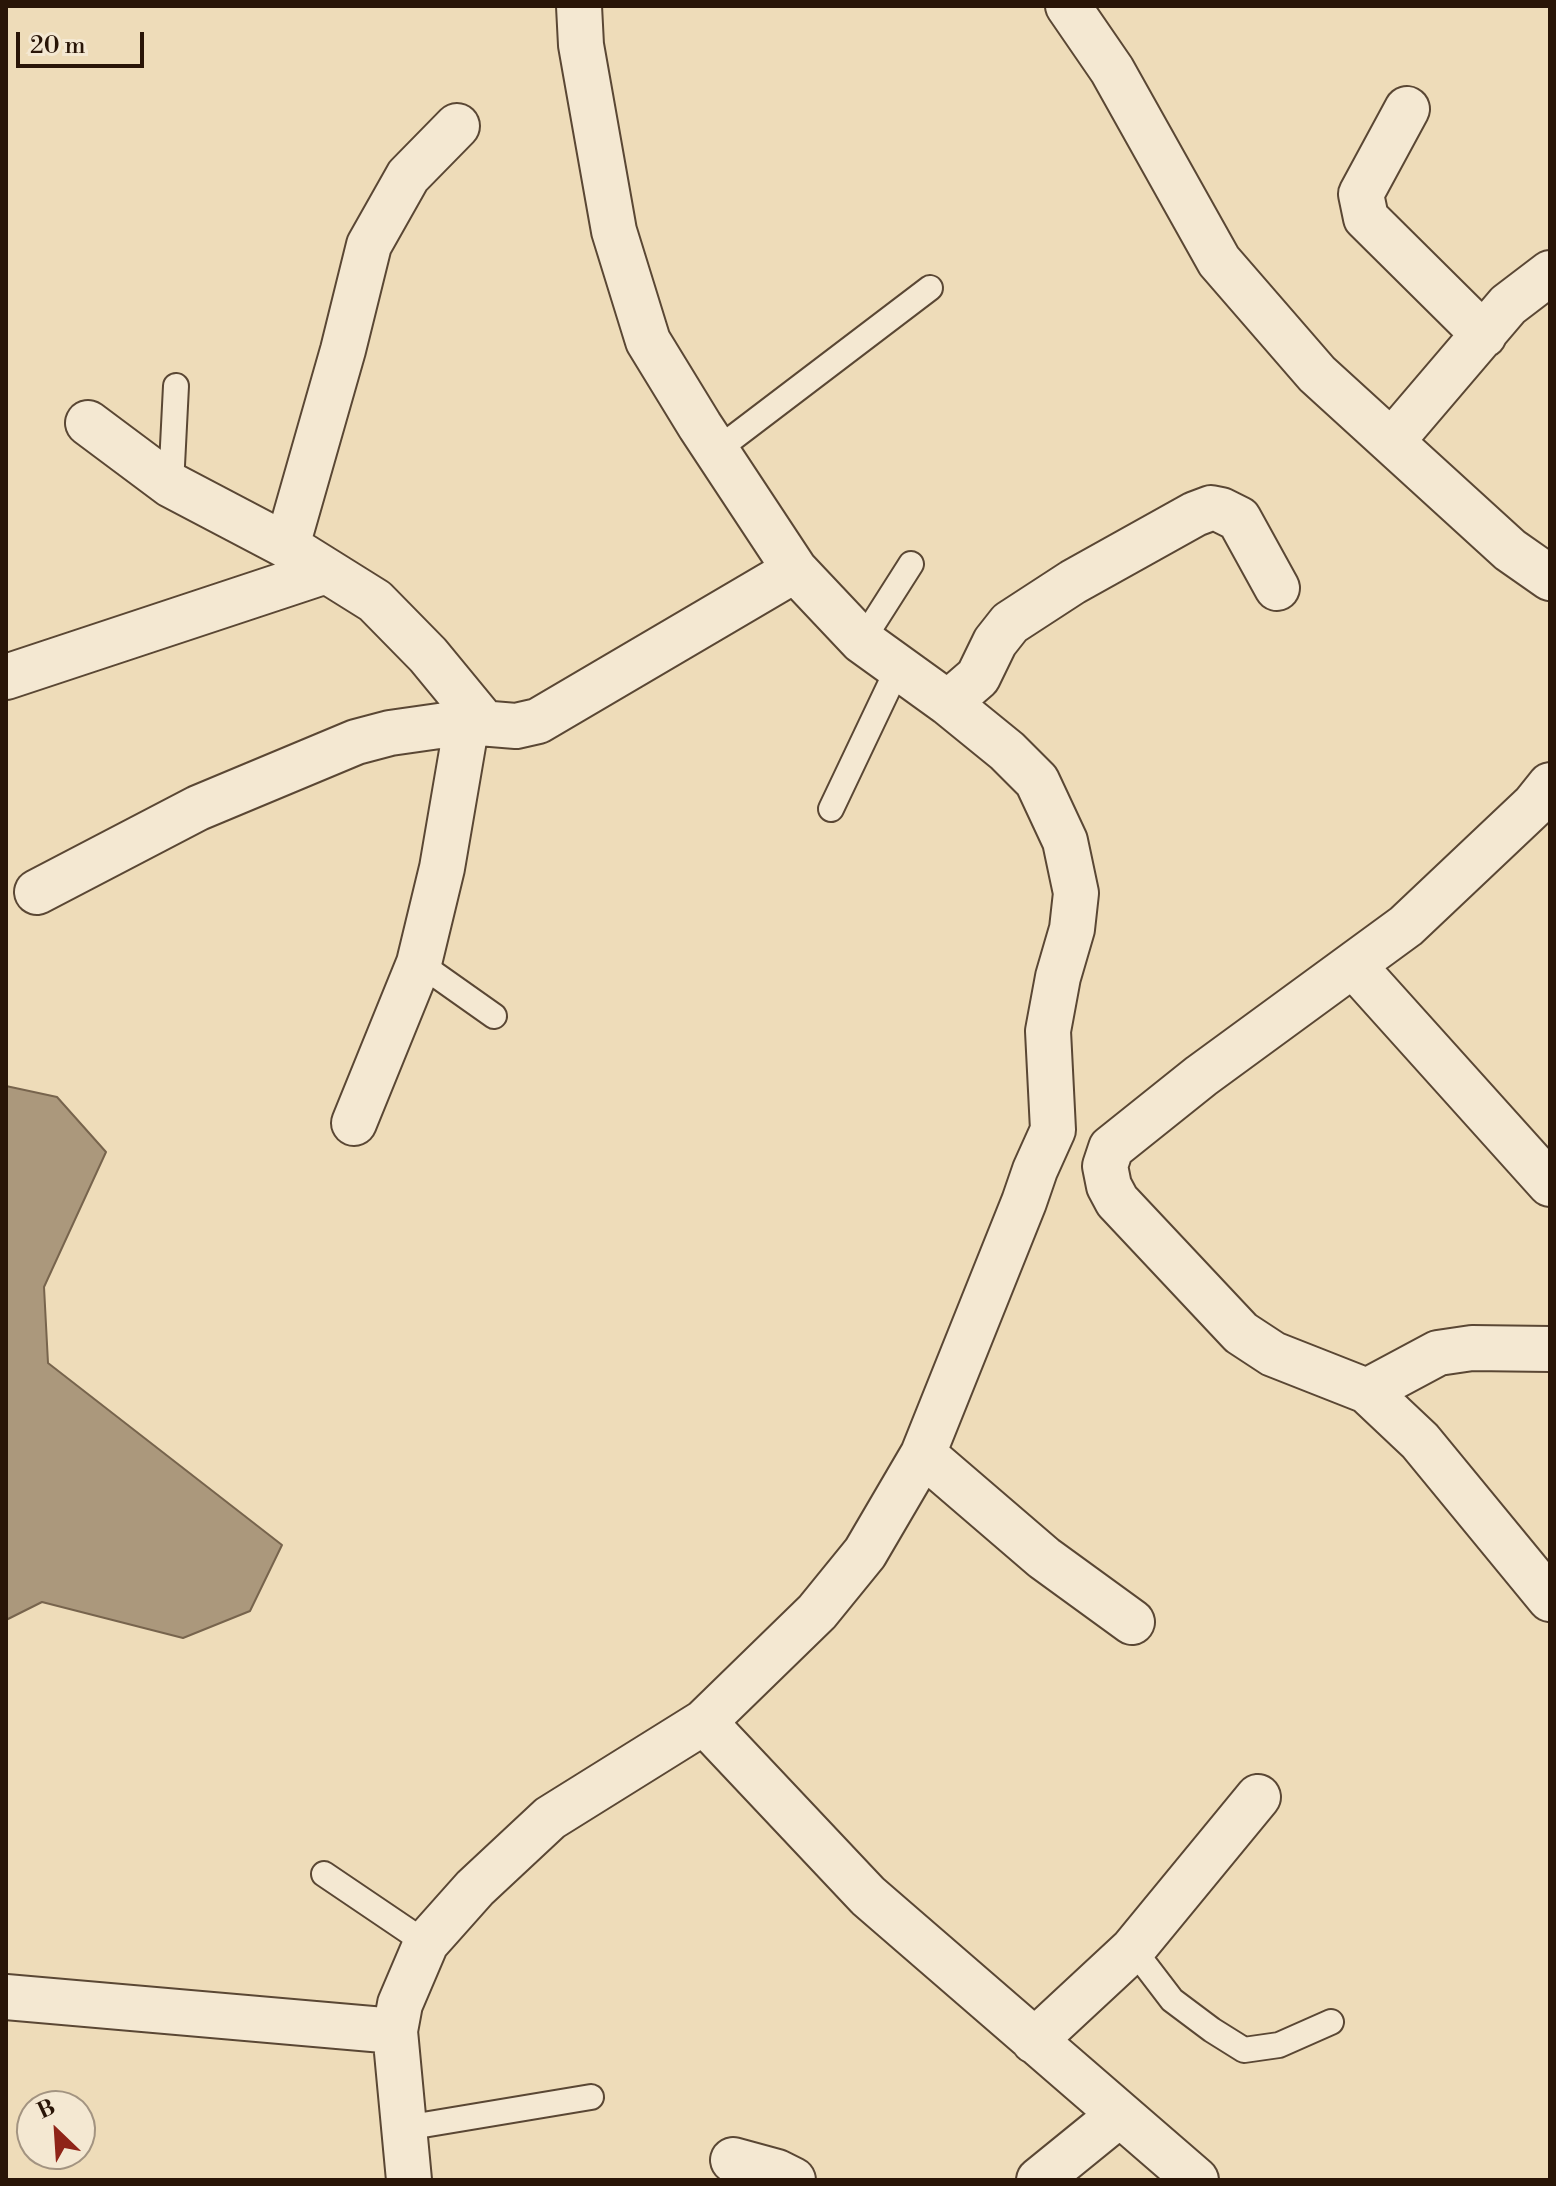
<!DOCTYPE html>
<html>
<head>
<meta charset="utf-8">
<style>
  body { margin:0 }
  #map { position:relative; width:1556px; height:2186px; overflow:hidden; background:#eedcb9; font-family:"Libre Bodoni",serif }
  canvas { display:block }
  .frame { position:absolute; inset:0; border:8px solid #291507; pointer-events:none }
  .north { position:absolute; left:16px; top:2090px; width:80px; height:80px; box-sizing:border-box; background:#f4e8d2; border:2px solid #a39481; border-radius:50%; rotate:335deg; font-size:22px; font-weight:700; line-height:32px; text-align:center; color:#291507 }
  .north::after { content:''; display:block; margin:auto; width:28px; height:36px; background:#8f2418; clip-path:polygon(50% 0,100% 100%,50% 72%,0 100%) }
  .scale { position:absolute; left:16px; top:32px; width:128px; height:36px; box-sizing:border-box; border:4px solid #291507; border-top:0; padding-left:10px; font-size:24px; line-height:28px; white-space:nowrap; color:#291507; -webkit-text-stroke:6px #f4e8d2; paint-order:stroke }
</style>
</head>
<body>
<div id="map">
<canvas width="1556" height="2186"></canvas>
<div class="frame"></div>
<div class="north">B</div>
<div class="scale">20 m</div>
</div>
<script>
const context = document.querySelector('canvas').getContext('2d');
context.lineJoin = 'round';
function fillPath(path, color) { context.fillStyle = color; context.fill(path, 'evenodd'); }
const toPath = rows => new Path2D(rows.map(r => 'M' + r).join(''));
function stroke(path, color, width, dash) { context.strokeStyle = color; context.lineWidth = width; context.lineCap = dash ? 'butt' : 'round'; context.setLineDash(dash || []); context.stroke(path); }
const water = toPath([
  [6,1086,57,1097,106,1152,44,1287,48,1363,282,1545,250,1611,183,1638,42,1602,6,1620,6,1086]
]);
const service = toPath([
  [717,450,930,288],
  [171,485,176,386],
  [862,641,911,564],
  [831,809,898,668],
  [419,963,494,1016],
  [324,1874,426,1943],
  [1133,1949,1172,2000,1212,2030,1244,2050,1279,2045,1331,2022],
  [405,2128,591,2097]
]);
const minor = toPath([
  [1068,6,1112,70,1219,261,1317,374,1510,550,1550,578],
  [1407,109,1361,194,1366,218,1484,335],
  [88,423,171,485,287,546,375,601,428,655,484,723],
  [1392,441,1508,305,1550,273],
  [287,546,343,350,369,245,408,176,457,126],
  [6,677,326,571],
  [948,703,978,677,995,642,1010,623,1073,582,1195,514,1211,508,1221,510,1239,519,1277,588],
  [1550,785,1534,805,1406,926,1201,1076,1111,1148,1105,1166,1109,1186,1117,1201,1241,1333,1273,1354,1367,1391,1420,1441,1550,1599],
  [37,892,198,808,356,742,390,733,467,722,516,726,538,721,795,570],
  [1353,965,1550,1184],
  [354,1123,419,963,442,868,467,722],
  [1367,1391,1438,1353,1472,1348,1550,1349],
  [923,1454,1044,1558,1132,1622],
  [704,1722,868,1896,1196,2180],
  [6,1997,395,2031],
  [1034,2041,1133,1949,1258,1797],
  [733,2160,777,2172,793,2180],
  [409,2180,395,2031,400,2004,426,1943,475,1888,550,1818,704,1722,817,1612,865,1553,923,1454,1024,1202,1035,1170,1053,1130,1048,1031,1058,977,1072,929,1076,893,1065,841,1037,781,1007,751,948,703,862,641,795,570,700,426,648,341,614,231,581,45,579,6],
  [1039,2180,1119,2115]
]);
fillPath(water, '#ab987c');
stroke(water, '#77644d', 2);
stroke(service, '#5a4734', 28);
stroke(minor, '#5a4734', 48);
stroke(service, '#f4e8d2', 24);
stroke(minor, '#f4e8d2', 44);
</script>
</body>
</html>
